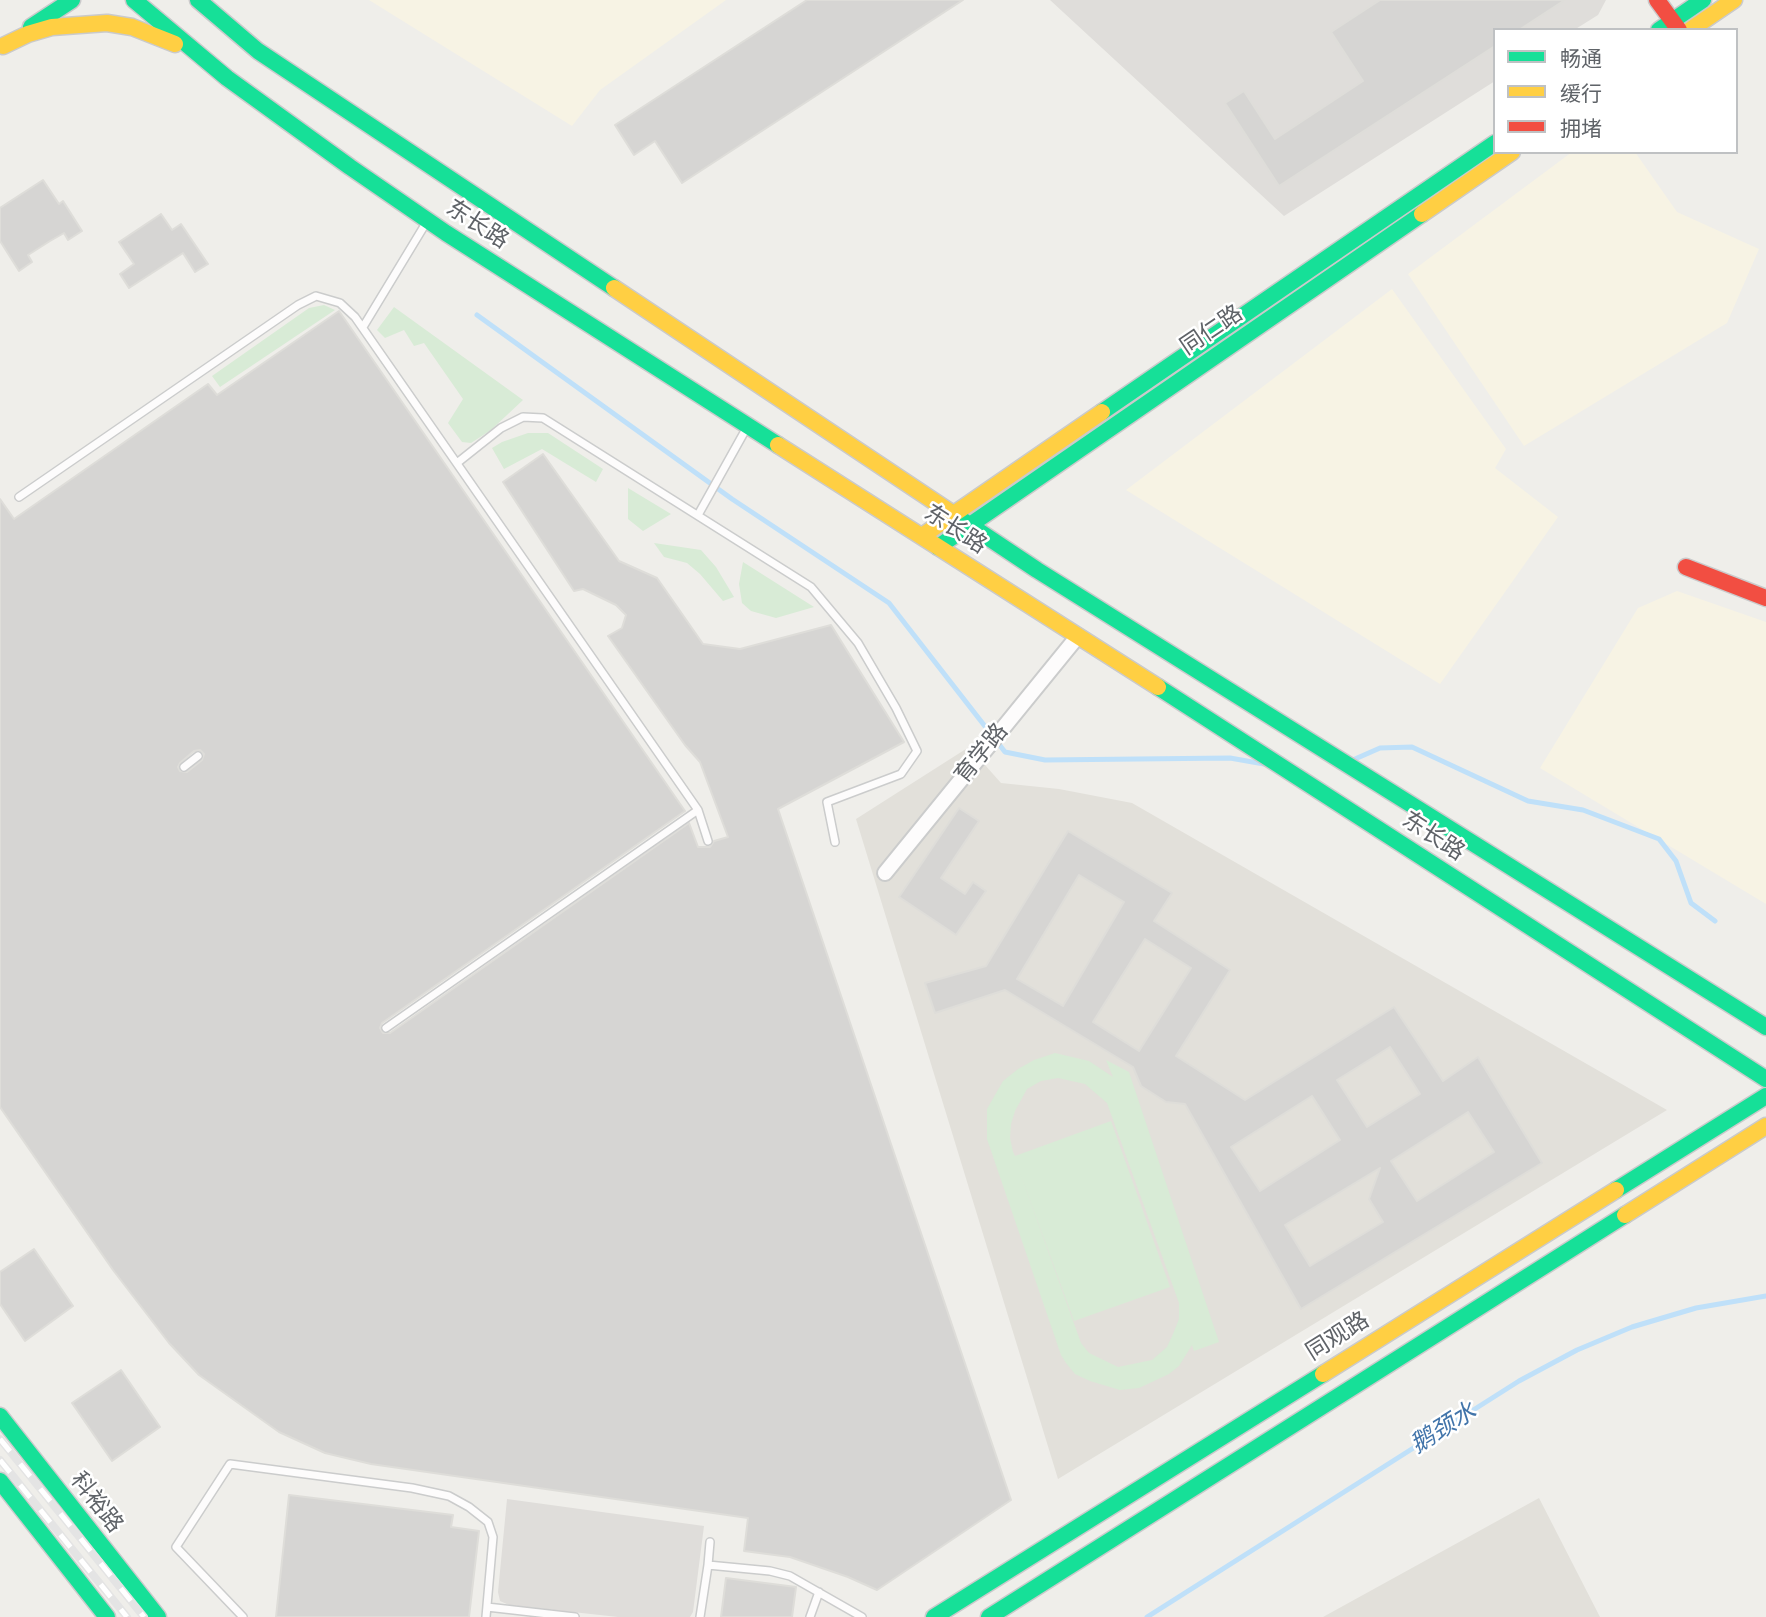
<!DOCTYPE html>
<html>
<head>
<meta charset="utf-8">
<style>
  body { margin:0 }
  #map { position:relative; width:1766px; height:1617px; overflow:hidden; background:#efeeea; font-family:"Varela Round","Noto Sans SC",sans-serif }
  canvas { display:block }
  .legend { position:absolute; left:1493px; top:28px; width:245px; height:126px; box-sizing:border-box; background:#fff; border:2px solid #bfc1c3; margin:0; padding:9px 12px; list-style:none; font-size:21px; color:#5f6368 }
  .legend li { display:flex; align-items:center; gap:14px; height:35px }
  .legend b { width:35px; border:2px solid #bfc1c3 }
</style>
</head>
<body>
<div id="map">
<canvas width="1766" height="1617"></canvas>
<ul class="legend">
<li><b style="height:9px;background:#16e098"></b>畅通</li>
<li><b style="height:9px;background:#ffcf43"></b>缓行</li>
<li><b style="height:9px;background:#f24e42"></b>拥堵</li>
</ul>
</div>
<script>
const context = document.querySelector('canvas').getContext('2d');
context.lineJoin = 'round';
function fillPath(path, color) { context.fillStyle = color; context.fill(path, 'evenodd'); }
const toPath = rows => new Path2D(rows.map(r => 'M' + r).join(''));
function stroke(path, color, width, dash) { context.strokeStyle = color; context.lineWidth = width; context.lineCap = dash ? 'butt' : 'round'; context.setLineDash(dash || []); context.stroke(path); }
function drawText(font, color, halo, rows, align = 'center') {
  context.font = font + ' "Varela Round","Noto Sans SC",sans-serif'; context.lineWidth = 5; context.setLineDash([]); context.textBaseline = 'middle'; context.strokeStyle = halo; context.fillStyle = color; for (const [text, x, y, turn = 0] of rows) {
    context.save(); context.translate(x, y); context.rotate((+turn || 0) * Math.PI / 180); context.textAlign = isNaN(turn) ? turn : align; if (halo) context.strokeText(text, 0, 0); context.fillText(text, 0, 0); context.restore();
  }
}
const commercial = toPath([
  [369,0,726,0,600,90,572,126],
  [1572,152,1635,152,1677,212,1759,249,1727,323,1524,446,1408,274],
  [1392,289,1506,449,1495,468,1558,517,1440,684,1126,490],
  [1677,591,1766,622,1766,904,1540,768,1638,608]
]);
const industrial = toPath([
  [1050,0,1606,0,1598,15,1574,30,1495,30,1495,81,1284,216],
  [507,1499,704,1526,693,1612,690,1617,618,1617,509,1605,500,1601,498,1592]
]);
const education = toPath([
  [969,747,1001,783,1059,789,1132,803,1667,1110,1058,1479,856,819],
  [1539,1498,1600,1617,1323,1617]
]);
const green = toPath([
  [324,305,335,310,220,387,212,376,309,308],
  [394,307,523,400,491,430,471,443,462,442,448,423,463,399,424,343,414,346,404,330,385,338,377,330],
  [528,433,548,433,603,469,596,482,542,449,504,469,492,448,502,442],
  [628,488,671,514,643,531,628,519],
  [654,543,701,550,716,567,734,597,723,601,700,574,687,563,664,557],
  [743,562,814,607,776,618,751,611,742,603,739,584],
  [1055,1053,1089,1061,1113,1077,1106,1060,1129,1072,1219,1342,1194,1351,1192,1345,1179,1366,1169,1374,1139,1388,1120,1390,1090,1381,1075,1374,1066,1363,1061,1355,987,1139,987,1109,1003,1081,1018,1069,1034,1060],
  [1058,1078,1085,1084,1107,1103,1179,1303,1179,1319,1173,1334,1167,1347,1152,1360,1118,1367,1089,1353,1081,1343,1019,1170,1074,1321,1170,1287,1111,1121,1015,1156,1013,1152,1010,1138,1011,1124,1015,1111,1027,1089,1041,1081]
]);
const stream = toPath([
  [477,315,732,499,889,603,1005,752,1045,760,1230,758,1264,764],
  [1355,759,1380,748,1412,747,1528,801,1583,810,1659,839,1676,861,1691,903,1715,921],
  [1147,1617,1519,1381,1577,1350,1632,1327,1696,1308,1766,1296]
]);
const building = toPath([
  [807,0,963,0,682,183,655,141,634,155,615,125,807,0],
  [1380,0,1565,0,1519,30,1495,30,1495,46,1279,186,1225,103,1244,91,1275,139,1363,81,1331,32,1380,0],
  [43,180,59,204,63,201,82,231,68,240,64,233,50,241,28,255,32,262,19,271,0,241,0,208,43,180],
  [161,214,172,230,181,224,208,264,195,272,183,253,129,288,120,274,134,264,119,242,161,214],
  [339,311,685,811,382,1023,380,1028,383,1033,390,1033,689,823,698,847,710,847,714,841,728,837,700,762,685,745,608,636,622,628,626,615,616,605,583,589,574,591,503,482,543,454,619,561,657,578,703,644,740,649,831,625,904,742,778,809,1011,1500,877,1590,848,1577,790,1557,744,1551,748,1518,371,1464,325,1453,279,1432,199,1375,169,1343,113,1270,0,1107,0,499,14,519,208,384,217,395,339,311],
  [200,750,204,754,202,760,187,772,180,771,178,767,180,763,194,751,200,750],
  [959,808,979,821,941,878,965,894,973,882,986,891,956,935,899,897,959,808],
  [1068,831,1172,893,1154,921,1230,970,1176,1056,1245,1100,1394,1007,1443,1081,1478,1057,1542,1163,1301,1309,1185,1104,1166,1102,1141,1086,1133,1067,1005,990,935,1013,925,983,986,966,1068,831],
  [1079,875,1124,902,1063,1006,1017,979,1079,875],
  [1145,939,1191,968,1139,1051,1093,1022,1145,939],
  [1390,1047,1420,1094,1367,1127,1337,1080,1390,1047],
  [1312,1096,1340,1140,1260,1191,1231,1147,1312,1096],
  [1468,1112,1494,1152,1417,1201,1391,1161,1468,1112],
  [1380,1168,1369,1199,1383,1222,1310,1266,1285,1225,1380,1168],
  [34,1249,73,1306,25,1341,0,1304,0,1272,34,1249],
  [121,1370,160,1427,112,1461,72,1403,121,1370],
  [289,1495,453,1515,451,1527,479,1531,469,1617,276,1617,289,1495],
  [726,1578,796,1587,792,1617,721,1617,726,1578]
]);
const lane = toPath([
  [363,327,426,223],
  [457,463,501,428,523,417,543,418,811,587,858,643,896,708,917,751,901,774,827,802,835,842],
  [19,497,298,305,316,296,340,303,355,317,698,810,386,1028],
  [698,515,746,429],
  [184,767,198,756],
  [698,810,708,841],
  [708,1565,710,1542],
  [487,1607,575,1617],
  [243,1617,176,1547,230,1464,412,1488,449,1496,469,1507,488,1522,493,1537,486,1617],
  [700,1617,708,1565,770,1571,790,1576,862,1617],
  [810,1617,819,1592]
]);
const street = toPath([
  [885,873,1078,636]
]);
const fast = toPath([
  [134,0,227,78,350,167,446,233,778,445],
  [198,0,258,51,614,288],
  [31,27,72,0],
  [1659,30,1703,0],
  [1102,412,1495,143],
  [950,512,1037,570,1766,1027],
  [938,547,1422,214],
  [1158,687,1766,1079],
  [1616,1190,1766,1096],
  [0,1416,158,1617],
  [0,1481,107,1617],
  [934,1617,1323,1374],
  [989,1617,1625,1215]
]);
const slow = toPath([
  [1690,30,1734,0],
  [3,46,28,34,52,27,107,23,132,27,175,44],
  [1422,214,1512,152],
  [614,288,950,512],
  [778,445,1158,687],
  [922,536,1102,412],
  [1625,1215,1766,1126],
  [1323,1374,1616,1190]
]);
const jam = toPath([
  [1657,0,1679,30],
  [1686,567,1766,598]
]);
const rail = toPath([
  [0,1439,144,1617],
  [0,1460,127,1617]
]);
const streetNames = [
  ["东长路",477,225,33],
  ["同仁路",1212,331,-34],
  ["东长路",955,530,33],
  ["育学路",982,754,-51],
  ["东长路",1433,837,33],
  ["同观路",1338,1337,-32],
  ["科裕路",96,1503,52]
];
const waterNames = [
  ["鹅颈水",1444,1429,-32]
];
fillPath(commercial, '#f7f3e4');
fillPath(industrial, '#dfddda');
fillPath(education, '#e2e0da');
fillPath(green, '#d8ebd6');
stroke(stream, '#bfe0f9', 5);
fillPath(building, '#d6d5d3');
stroke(building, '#deddd9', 2);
stroke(lane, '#cbcccc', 10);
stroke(street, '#cbcccc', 18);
stroke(fast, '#cacacb', 19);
stroke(slow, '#cacacb', 19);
stroke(jam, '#cacacb', 19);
stroke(lane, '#fdfcfc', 7);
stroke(street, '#fdfcfc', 14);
stroke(fast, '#16e098', 16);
stroke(slow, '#ffcf43', 16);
stroke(jam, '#f24e42', 16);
stroke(rail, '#e4e4e4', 8);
stroke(rail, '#fff', 5, [16]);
drawText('23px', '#5f6368', '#fff', streetNames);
drawText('italic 24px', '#4174aa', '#fff', waterNames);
</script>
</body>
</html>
